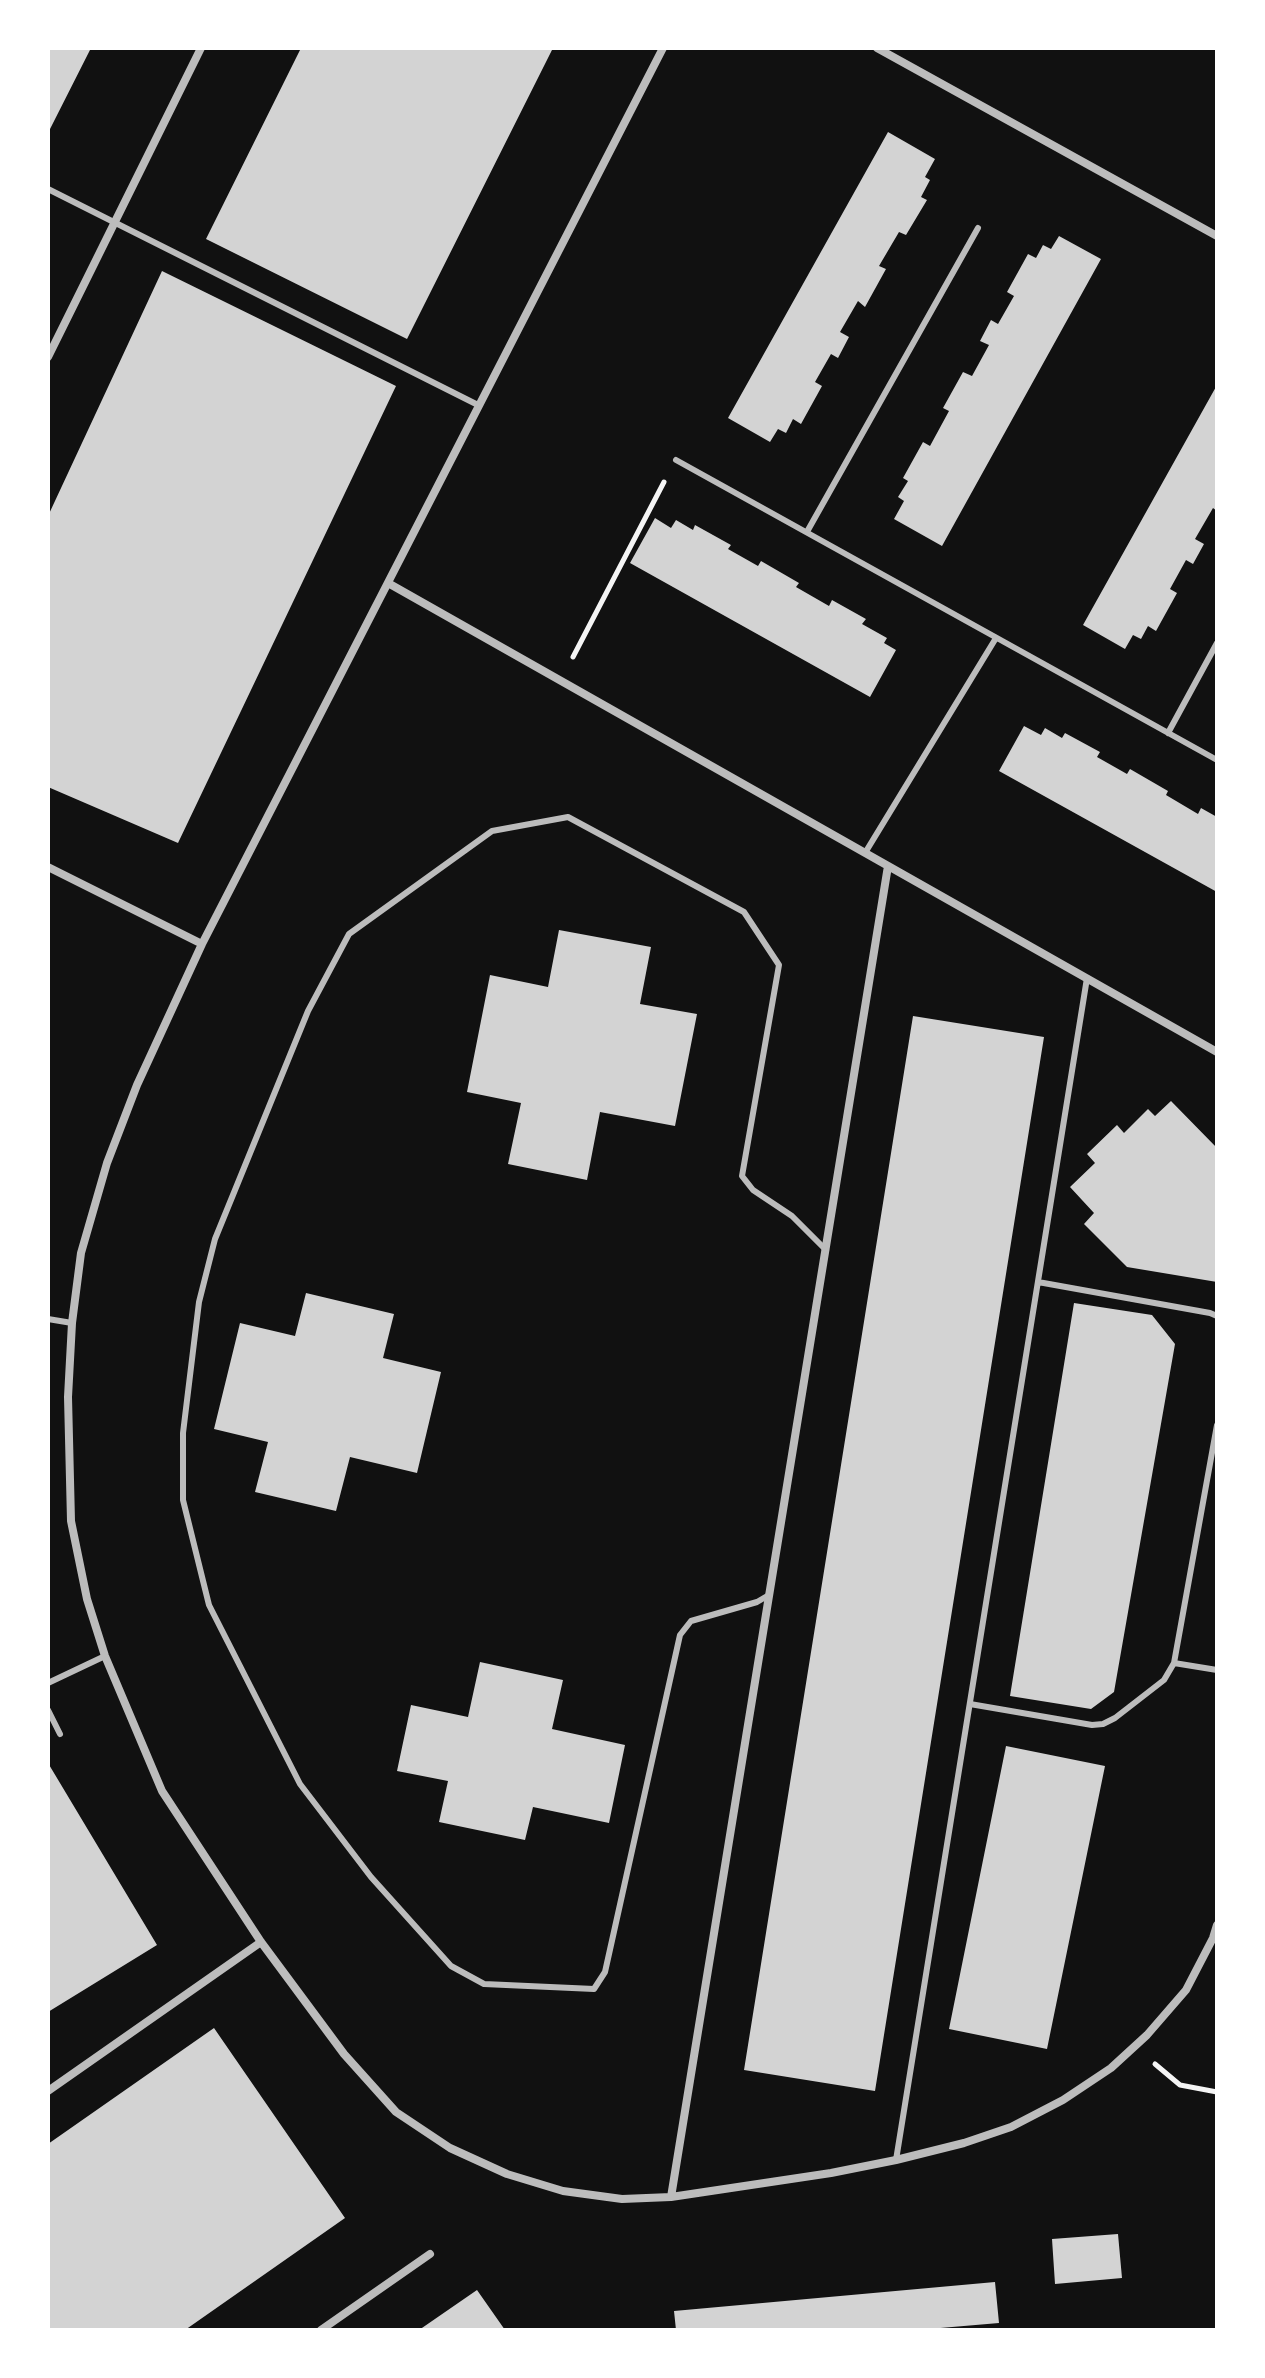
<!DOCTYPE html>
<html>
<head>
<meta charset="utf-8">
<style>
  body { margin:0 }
  #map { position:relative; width:1265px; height:2378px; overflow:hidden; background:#111; font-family:Arial,sans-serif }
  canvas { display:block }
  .frame { position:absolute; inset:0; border:50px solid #fff; pointer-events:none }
</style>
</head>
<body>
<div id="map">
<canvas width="1265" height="2378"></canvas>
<div class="frame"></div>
</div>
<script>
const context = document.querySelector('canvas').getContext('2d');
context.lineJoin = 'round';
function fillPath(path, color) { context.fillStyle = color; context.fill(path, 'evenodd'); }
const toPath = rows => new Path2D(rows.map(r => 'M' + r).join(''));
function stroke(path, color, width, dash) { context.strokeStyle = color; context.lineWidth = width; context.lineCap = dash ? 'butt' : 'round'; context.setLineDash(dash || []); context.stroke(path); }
const building = toPath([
  [48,48,91,48,48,133],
  [301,48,553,48,407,339,206,239],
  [888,132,935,159,925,177,930,180,921,197,927,200,906,235,899,232,879,266,886,269,865,307,858,301,840,332,849,337,838,358,831,354,815,382,822,386,801,424,793,419,786,433,778,429,770,442,728,418],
  [1059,236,1101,259,942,546,894,519,904,501,898,497,908,481,903,478,923,442,930,446,949,411,943,408,963,372,972,376,989,345,980,341,991,320,998,324,1014,296,1007,292,1028,254,1036,258,1043,245,1051,249],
  [162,271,396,386,178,843,48,787,48,516],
  [1217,385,1217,511,1213,508,1195,539,1204,544,1193,564,1186,560,1170,589,1177,593,1156,631,1148,626,1141,639,1133,635,1125,649,1083,625],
  [655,518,671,528,676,520,693,530,695,525,731,545,728,549,758,566,761,561,799,583,796,587,829,606,832,600,866,619,862,624,887,638,884,643,896,650,870,697,630,563],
  [1024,726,1041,735,1045,728,1062,738,1065,733,1100,752,1097,757,1127,774,1130,769,1168,791,1166,795,1198,814,1201,808,1217,817,1217,892,999,771],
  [559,930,651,947,640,1004,697,1014,675,1126,600,1112,587,1180,508,1164,521,1103,467,1092,490,975,548,987],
  [913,1016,1044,1037,875,2091,744,2070],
  [1171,1101,1217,1148,1217,1282,1127,1267,1084,1224,1094,1213,1070,1187,1095,1163,1087,1154,1117,1125,1124,1133,1148,1109,1155,1116],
  [306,1293,394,1314,383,1358,441,1372,417,1473,350,1457,336,1511,255,1492,268,1442,214,1429,240,1323,295,1336],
  [1074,1303,1152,1315,1175,1344,1114,1692,1091,1709,1010,1696],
  [480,1662,563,1680,552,1729,625,1745,609,1823,533,1807,525,1840,439,1822,448,1781,397,1771,411,1705,468,1717],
  [1006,1746,1105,1766,1047,2049,949,2029],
  [48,1763,157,1945,48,2012],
  [214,2028,345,2218,185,2330,48,2330,48,2144],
  [1118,2234,1122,2278,1055,2284,1052,2239],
  [995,2282,999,2323,917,2330,676,2330,674,2311],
  [477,2290,505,2330,419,2330]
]);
const path = toPath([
  [573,657,664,482],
  [1155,2064,1180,2085,1217,2092]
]);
const service = toPath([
  [48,189,478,405],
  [676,460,1217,760],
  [808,530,978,228],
  [1168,733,1217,643],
  [865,853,996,638],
  [1038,1282,1210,1313,1217,1316],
  [48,1319,72,1323],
  [1217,1425,1174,1663,1217,1670],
  [769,1595,757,1602,691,1621,680,1635,605,1972,594,1989,484,1984,451,1966,371,1877,300,1784,209,1605,183,1500,183,1433,199,1302,215,1239,308,1011,349,934,492,831,568,817,744,912,779,965,742,1176,753,1190,792,1216,826,1250],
  [48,1683,105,1656],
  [970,1704,1092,1725,1103,1724,1115,1718,1164,1680,1174,1663],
  [48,1710,60,1734],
  [896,2160,1087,978]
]);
const minor = toPath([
  [663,48,202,944,137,1085,107,1163,81,1253,72,1323,68,1397,71,1521,87,1599,105,1656,162,1791,261,1942,344,2054,396,2112,450,2148,507,2174,563,2191,622,2199,671,2197,831,2173,896,2160,964,2143,1011,2127,1063,2100,1111,2068,1147,2035,1186,1990,1213,1938,1217,1925],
  [877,48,1217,236],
  [48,357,201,48],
  [388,583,1217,1052],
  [48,867,202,944],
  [48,2091,261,1942],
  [671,2197,888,866],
  [321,2330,430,2254]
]);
fillPath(building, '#d3d3d3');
stroke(path, '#f5f5f5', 5);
stroke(service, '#bcbcbc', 6);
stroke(minor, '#bcbcbc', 8);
</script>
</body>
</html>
